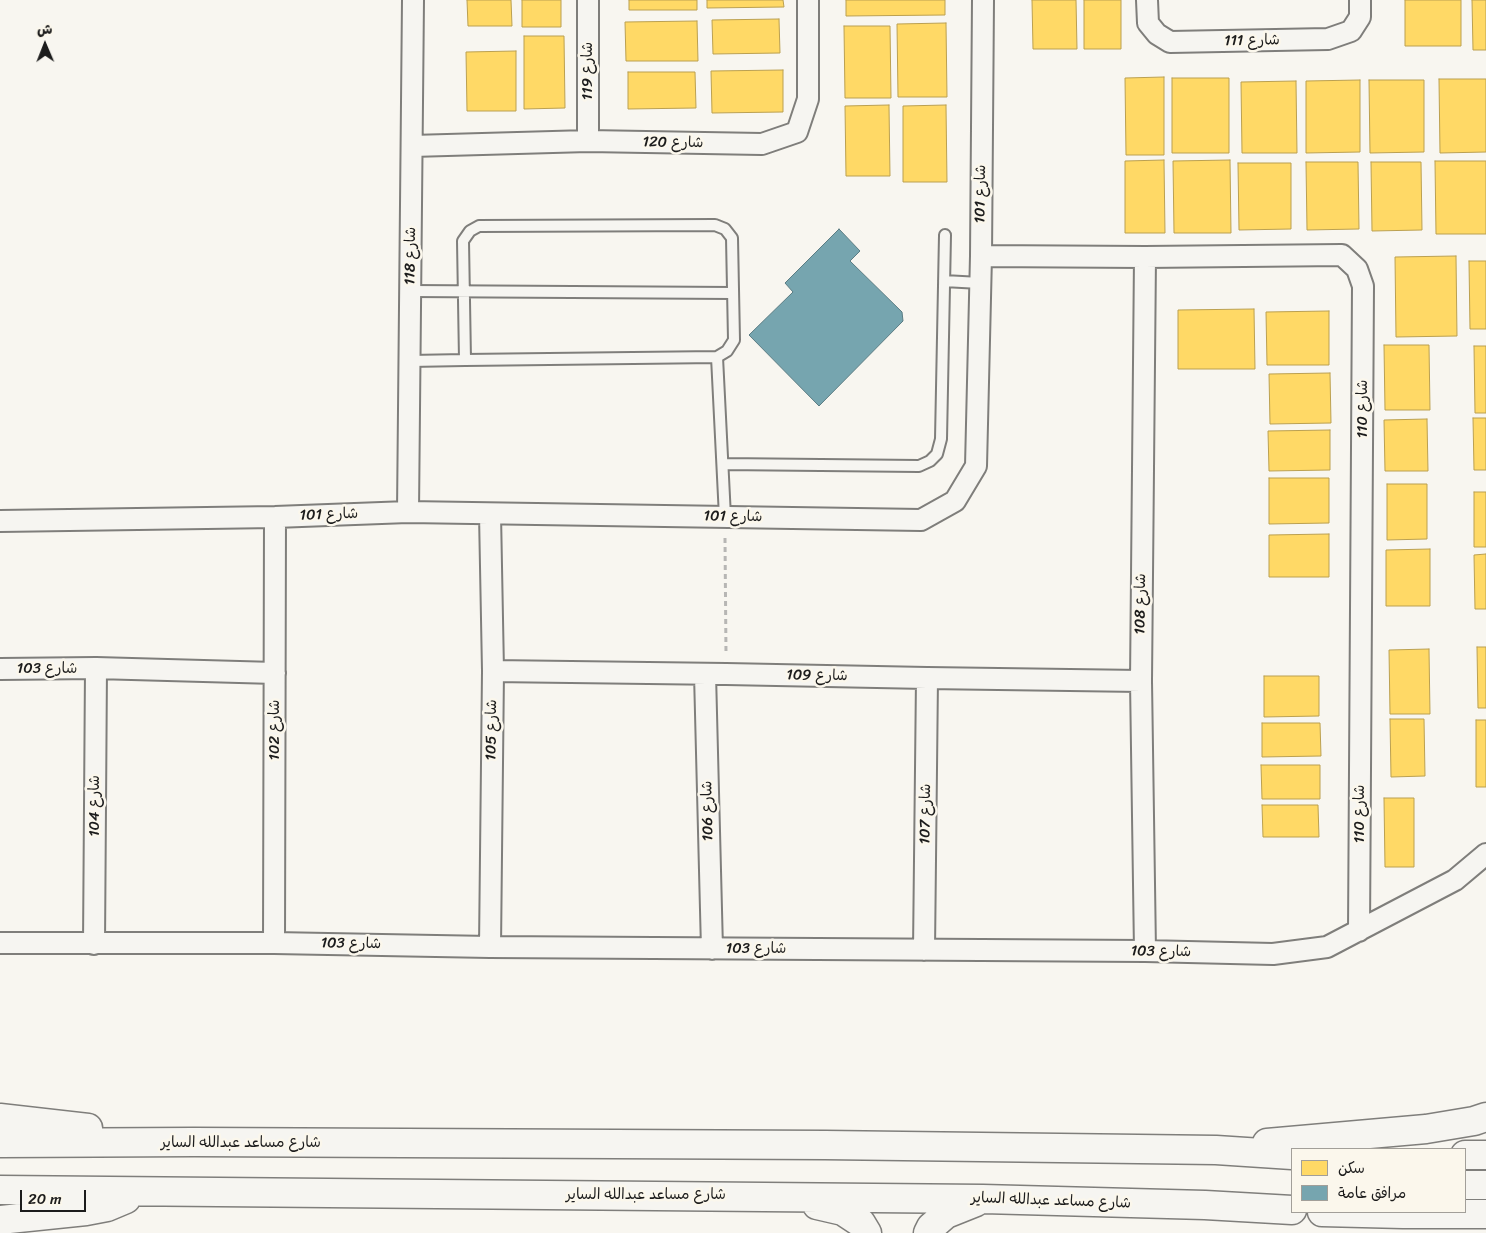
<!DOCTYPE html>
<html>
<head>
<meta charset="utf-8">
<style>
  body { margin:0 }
  #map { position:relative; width:1486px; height:1233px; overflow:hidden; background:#f8f6f0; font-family:Sriracha,"Playpen Sans Arabic",sans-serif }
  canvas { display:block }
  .legend { position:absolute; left:1291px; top:1148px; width:175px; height:65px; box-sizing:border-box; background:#fbf7ec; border:1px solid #a29f99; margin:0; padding:6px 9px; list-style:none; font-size:15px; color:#1c1c1c }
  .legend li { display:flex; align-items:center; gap:10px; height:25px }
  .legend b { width:25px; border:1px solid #a29f99 }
  .north { position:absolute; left:20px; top:20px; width:50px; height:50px; -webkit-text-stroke:4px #fbf7ec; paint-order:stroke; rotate:359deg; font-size:14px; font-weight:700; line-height:20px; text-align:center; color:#1c1c1c }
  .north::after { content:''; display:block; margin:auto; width:18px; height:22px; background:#1c1c1c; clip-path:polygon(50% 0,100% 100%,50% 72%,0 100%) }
  .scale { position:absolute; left:20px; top:1190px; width:66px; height:22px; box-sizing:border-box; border:2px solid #1c1c1c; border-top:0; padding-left:6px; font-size:15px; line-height:18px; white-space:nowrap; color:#1c1c1c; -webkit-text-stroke:4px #fbf7ec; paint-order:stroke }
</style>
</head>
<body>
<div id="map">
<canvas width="1486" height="1233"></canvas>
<ul class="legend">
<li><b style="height:14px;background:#ffd966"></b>سكن</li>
<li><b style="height:14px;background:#76a5af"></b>مرافق عامة</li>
</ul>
<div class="north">ش</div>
<div class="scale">20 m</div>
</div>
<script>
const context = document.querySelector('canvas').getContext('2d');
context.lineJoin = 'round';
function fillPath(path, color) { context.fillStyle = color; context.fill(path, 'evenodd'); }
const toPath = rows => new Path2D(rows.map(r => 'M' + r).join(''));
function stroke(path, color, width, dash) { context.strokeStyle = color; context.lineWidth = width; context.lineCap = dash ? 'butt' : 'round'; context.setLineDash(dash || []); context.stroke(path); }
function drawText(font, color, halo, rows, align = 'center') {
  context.font = font + ' Sriracha,"Playpen Sans Arabic",sans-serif'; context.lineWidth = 5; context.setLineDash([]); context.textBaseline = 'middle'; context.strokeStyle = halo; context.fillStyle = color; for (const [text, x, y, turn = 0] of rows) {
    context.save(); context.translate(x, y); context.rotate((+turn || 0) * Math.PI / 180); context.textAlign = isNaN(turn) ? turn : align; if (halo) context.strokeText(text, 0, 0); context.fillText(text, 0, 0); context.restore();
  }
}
const homes = toPath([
  [467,0,511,0,512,26,468,26,467,0],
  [522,0,561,0,561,27,522,27,522,0],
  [629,0,697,0,697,10,629,10,629,0],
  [707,0,783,0,784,7,707,8,707,0],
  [846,0,945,0,945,15,846,16,846,0],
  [1032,0,1076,0,1077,49,1033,49,1032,0],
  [1084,0,1121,0,1121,49,1084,49,1084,0],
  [1405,0,1461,0,1461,46,1405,46,1405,0],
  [1472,0,1486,0,1486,50,1473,50,1472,0],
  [779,19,780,53,713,54,712,20,779,19],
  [697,21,698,61,626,61,625,22,697,21],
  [946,23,947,97,898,97,897,24,946,23],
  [844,26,890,26,891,98,845,98,844,26],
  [524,36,564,36,565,108,524,109,524,36],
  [516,51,516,111,467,111,466,52,516,51],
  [783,70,783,112,712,113,711,71,783,70],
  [628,72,695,72,696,108,628,109,628,72],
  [1164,77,1164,155,1126,155,1125,78,1164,77],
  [1172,78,1229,78,1229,153,1172,153,1172,78],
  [1439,79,1486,79,1486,152,1440,153,1439,79],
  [1360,80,1360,152,1306,153,1306,81,1360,80],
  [1369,80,1424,80,1424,152,1370,153,1369,80],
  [1296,81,1297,153,1242,153,1241,82,1296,81],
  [889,105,890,176,846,176,845,106,889,105],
  [946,105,947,182,903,182,903,106,946,105],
  [1164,160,1165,233,1125,233,1125,161,1164,160],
  [1230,160,1231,233,1174,233,1173,161,1230,160],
  [1435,161,1486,161,1486,234,1436,234,1435,161],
  [1306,162,1358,162,1359,229,1307,230,1306,162],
  [1371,162,1421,162,1422,230,1372,231,1371,162],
  [1238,163,1291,163,1291,229,1239,230,1238,163],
  [1456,256,1457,336,1396,337,1395,257,1456,256],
  [1469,261,1486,261,1486,329,1470,329,1469,261],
  [1254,309,1255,369,1178,369,1178,310,1254,309],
  [1329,311,1329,365,1267,365,1266,312,1329,311],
  [1384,345,1429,345,1430,410,1385,410,1384,345],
  [1474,346,1486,346,1486,413,1475,413,1474,346],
  [1330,373,1331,423,1270,424,1269,374,1330,373],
  [1473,418,1486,418,1486,470,1474,470,1473,418],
  [1427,419,1428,471,1385,471,1384,420,1427,419],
  [1330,430,1330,470,1269,471,1268,431,1330,430],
  [1269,478,1329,478,1329,523,1269,524,1269,478],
  [1387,484,1427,484,1427,539,1387,540,1387,484],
  [1474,492,1486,492,1486,547,1474,547,1474,492],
  [1329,534,1329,577,1269,577,1269,535,1329,534],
  [1430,549,1430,606,1386,606,1386,550,1430,549],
  [1486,554,1486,609,1475,609,1474,555,1486,554],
  [1477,647,1486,647,1486,708,1478,708,1477,647],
  [1429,649,1430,714,1390,714,1389,650,1429,649],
  [1264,676,1319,676,1319,716,1264,717,1264,676],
  [1390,719,1424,719,1425,776,1391,777,1390,719],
  [1476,720,1486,720,1486,787,1476,787,1476,720],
  [1262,723,1320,723,1321,756,1262,757,1262,723],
  [1261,765,1320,765,1320,799,1262,799,1261,765],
  [1384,798,1414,798,1414,867,1385,867,1384,798],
  [1262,805,1318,805,1319,837,1263,837,1262,805]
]);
const public = toPath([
  [839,229,860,251,850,261,902,312,903,321,819,406,749,335,793,292,785,283,839,229]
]);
const path = toPath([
  [725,538,726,654]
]);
const lane = toPath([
  [944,281,980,283],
  [411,291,733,293],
  [717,357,725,517],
  [410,361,465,360,717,357,727,351,734,340,732,238,725,229,715,225,479,226,470,231,463,241,465,360],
  [723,464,919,466,930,461,937,454,941,439,945,235]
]);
const street = toPath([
  [1147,0,1148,23,1157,34,1170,42,1328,39,1351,31,1360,17,1360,0],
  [588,141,588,0],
  [412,146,588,141,762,144,797,132,808,99,808,0],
  [981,256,1145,257,1342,255,1357,269,1363,286,1359,931],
  [1145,257,1141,681,1145,951],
  [408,512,413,0],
  [0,521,275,517,408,512,921,520,955,501,976,466,981,256,983,0],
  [0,669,96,668,275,673],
  [493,671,726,674,927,678,1141,681],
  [705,674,712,949],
  [0,943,274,943,490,947,1145,951,1273,954,1327,947,1455,880,1486,854],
  [274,943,275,517],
  [94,944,96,668],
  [490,947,493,671,490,514],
  [924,950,927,678]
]);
const secondary = toPath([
  [0,1118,88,1128],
  [0,1143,194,1142,825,1145,1216,1150,1292,1155],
  [1267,1143,1426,1129,1474,1121,1486,1117],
  [1465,1155,1486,1155],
  [1465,1185,1486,1185],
  [0,1190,983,1199,1205,1205,1292,1210],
  [817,1205,843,1211,861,1223,867,1233],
  [1322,1212,1403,1214,1486,1214],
  [0,1220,86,1211,107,1207,126,1199],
  [928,1233,931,1227,946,1214,976,1202]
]);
const streetNames = [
  ["شارع 111",1252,41,-1],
  ["شارع 119",588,71,-90],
  ["شارع 120",673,143,1],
  ["شارع 101",981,194,-89],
  ["شارع 118",411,256,-89],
  ["شارع 110",1363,409,-90],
  ["شارع 101",329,515,-2],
  ["شارع 101",733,517,1],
  ["شارع 108",1141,604,-89],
  ["شارع 103",47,669],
  ["شارع 109",817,676,1],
  ["شارع 102",275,730,-90],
  ["شارع 105",492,730,-89],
  ["شارع 104",95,806,-90],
  ["شارع 106",708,811,-91],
  ["شارع 107",926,814,-89],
  ["شارع 110",1360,814,-90],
  ["شارع 103",351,944,1],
  ["شارع 103",756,949],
  ["شارع 103",1161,952,1],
  ["شارع مساعد عبدالله الساير",241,1143],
  ["شارع مساعد عبدالله الساير",646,1195],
  ["شارع مساعد عبدالله الساير",1051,1201,2]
];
fillPath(homes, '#ffd966');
stroke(homes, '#bba050', 1);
fillPath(public, '#76a5af');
stroke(public, '#5b7c83', 1);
stroke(lane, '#7f7e7b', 14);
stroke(street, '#7f7e7b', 24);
stroke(secondary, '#7f7e7b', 31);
stroke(path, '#b7b6b4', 3, [5, 4]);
stroke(lane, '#f6f5f1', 10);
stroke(street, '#f6f5f1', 20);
stroke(secondary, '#f6f5f1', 28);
drawText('15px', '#1c1c1c', '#fbf7ec', streetNames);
</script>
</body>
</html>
